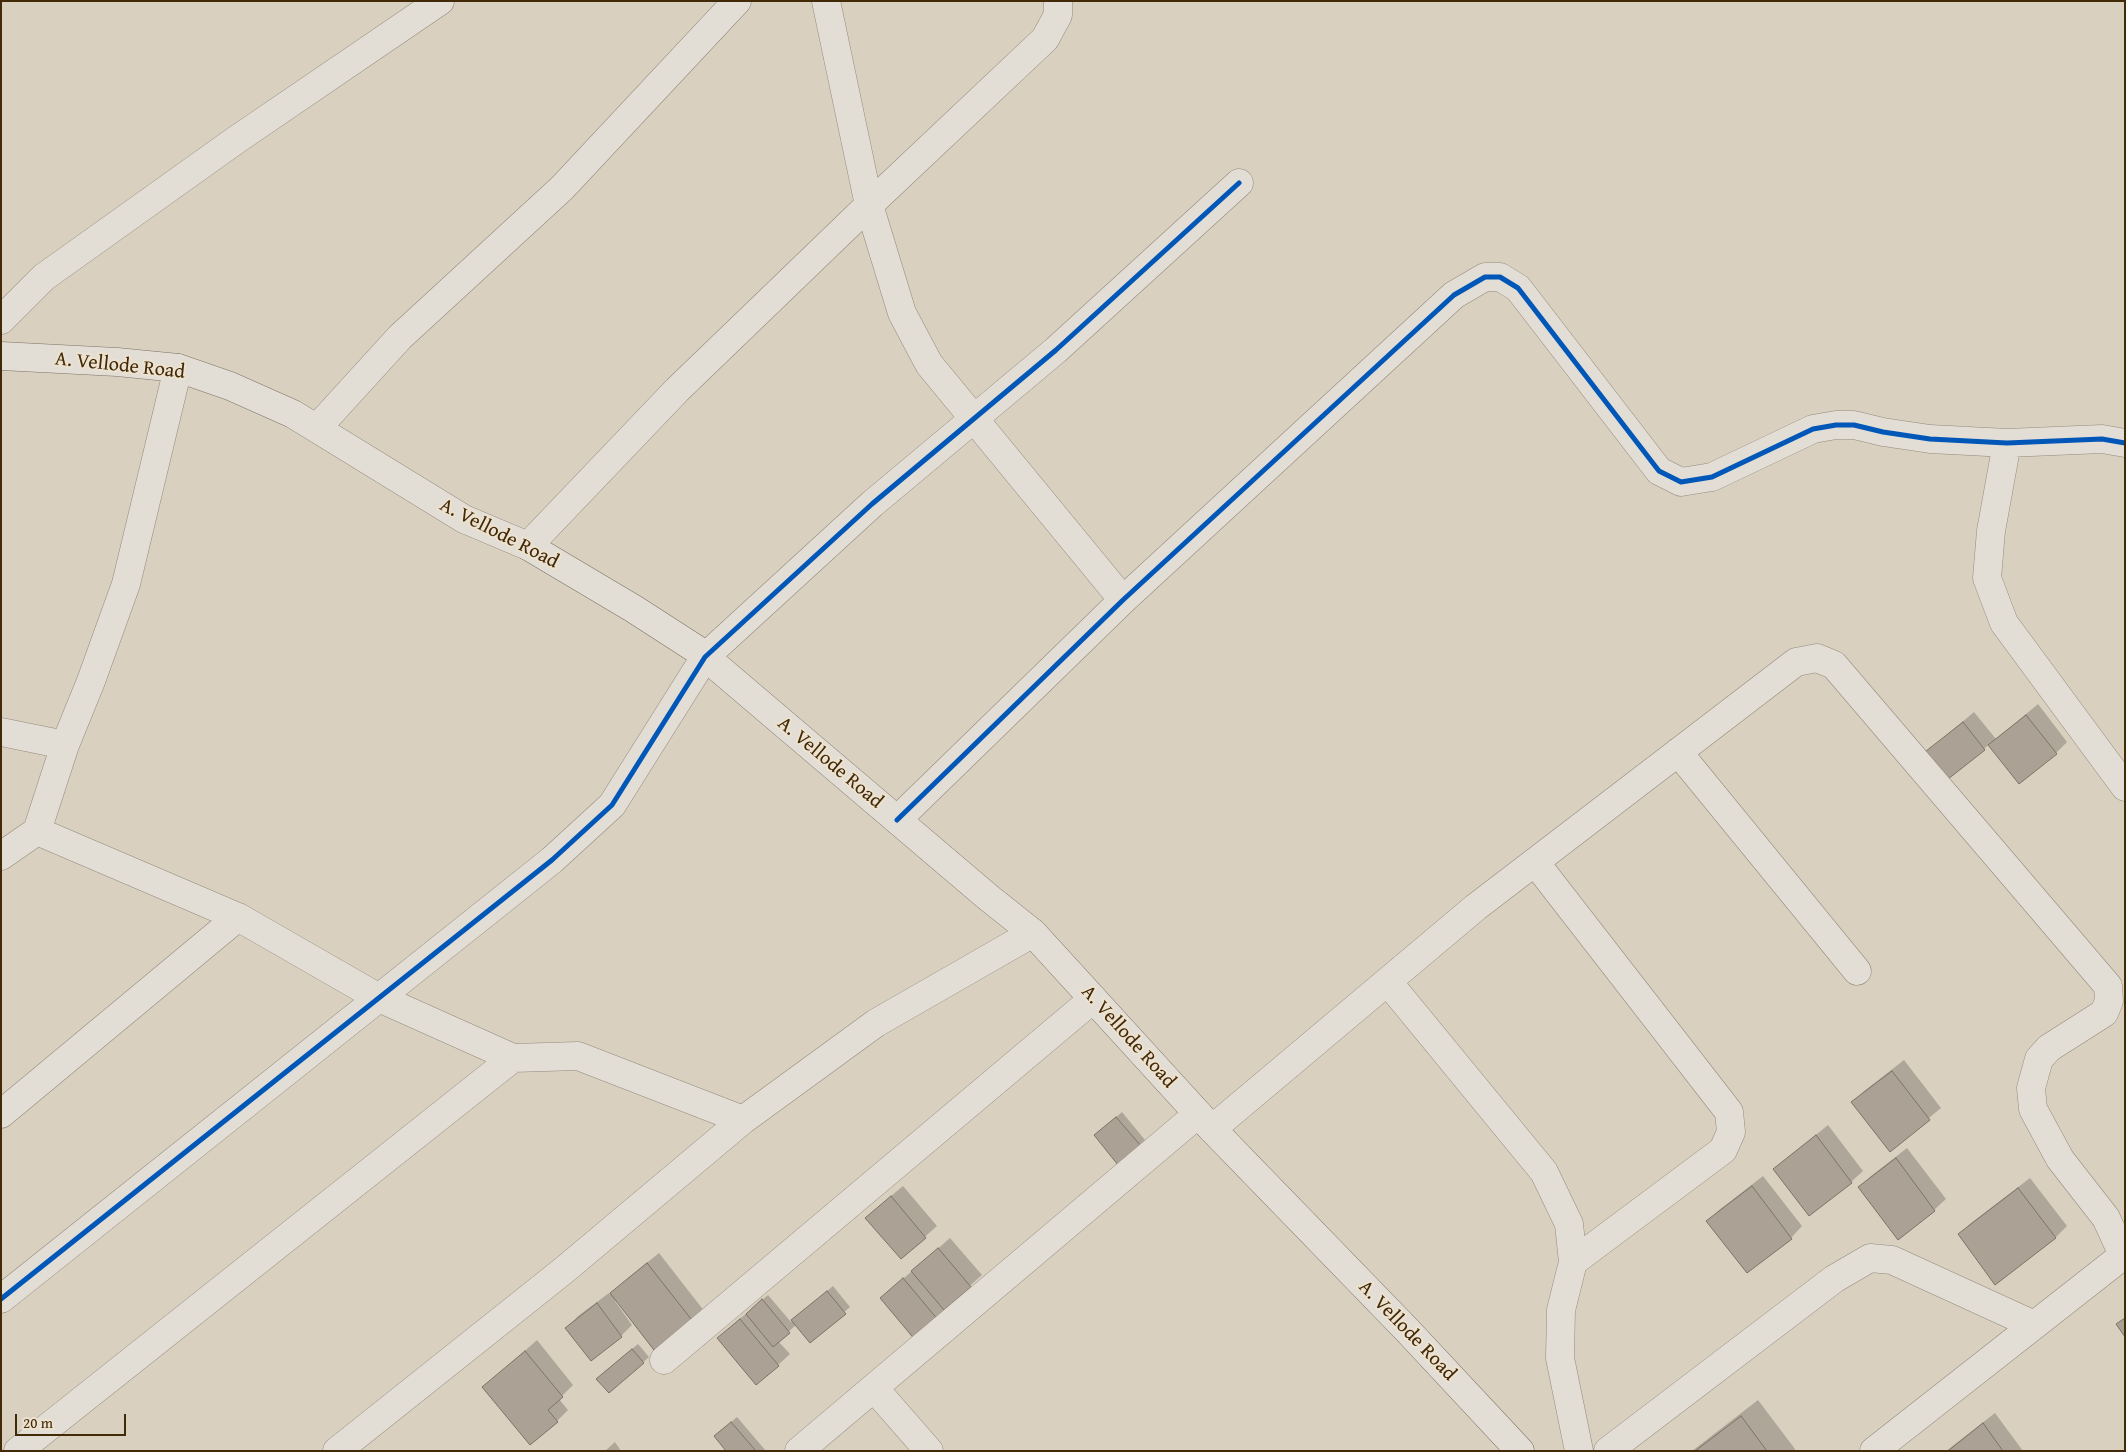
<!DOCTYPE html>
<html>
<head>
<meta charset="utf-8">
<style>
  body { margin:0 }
  #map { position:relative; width:2126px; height:1452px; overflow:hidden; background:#dad0c0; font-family:"Gentium Book Plus",serif }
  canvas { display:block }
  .frame { position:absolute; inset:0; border:2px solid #422907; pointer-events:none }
  .scale { position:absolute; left:15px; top:1414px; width:111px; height:22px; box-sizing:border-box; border:2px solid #422907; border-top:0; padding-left:6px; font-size:15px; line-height:18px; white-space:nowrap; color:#422907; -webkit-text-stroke:4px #ede2cf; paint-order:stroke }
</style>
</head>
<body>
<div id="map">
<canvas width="2126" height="1452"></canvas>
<div class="frame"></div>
<div class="scale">20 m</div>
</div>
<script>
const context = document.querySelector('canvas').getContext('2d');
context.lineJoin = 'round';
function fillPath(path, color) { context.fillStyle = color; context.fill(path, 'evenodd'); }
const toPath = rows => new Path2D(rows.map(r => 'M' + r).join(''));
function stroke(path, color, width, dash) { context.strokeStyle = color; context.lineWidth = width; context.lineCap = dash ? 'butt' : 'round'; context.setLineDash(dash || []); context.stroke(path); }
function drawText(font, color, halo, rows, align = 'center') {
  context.font = font + ' "Gentium Book Plus",serif'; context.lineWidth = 4; context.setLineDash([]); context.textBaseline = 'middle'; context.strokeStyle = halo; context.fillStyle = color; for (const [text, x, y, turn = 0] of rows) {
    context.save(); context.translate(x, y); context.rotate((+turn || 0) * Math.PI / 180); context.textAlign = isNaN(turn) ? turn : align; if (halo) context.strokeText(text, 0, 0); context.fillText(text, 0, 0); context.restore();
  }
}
const shadow = toPath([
  [2038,704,2067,742,2056,753,1989,744,1984,749,1923,755,1974,712,1996,739],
  [1904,1060,1941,1108,1890,1150,1853,1102,1864,1091],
  [1122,1112,1145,1140,1140,1145,1101,1130],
  [1828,1125,1863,1171,1851,1182,1809,1214,1774,1169],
  [1907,1148,1946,1199,1934,1210,1898,1238,1860,1187,1871,1176],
  [1763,1176,1802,1226,1791,1238,1708,1221,1719,1210],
  [2030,1178,2067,1226,2056,1237,1996,1283,1959,1234,1971,1223],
  [903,1186,937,1226,901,1258,878,1207],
  [950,1238,982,1275,947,1306,949,1309,938,1321,881,1298],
  [659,1253,705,1312,694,1323,617,1300,615,1301,632,1325,621,1336,567,1328,578,1316,609,1293,610,1294,623,1282],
  [833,1286,850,1307,810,1341,796,1325,778,1341,790,1354,778,1365,730,1327,768,1295,791,1322],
  [537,1340,573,1385,559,1399,568,1410,557,1421,484,1387],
  [638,1344,649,1357,609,1392,603,1373],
  [1758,1400,1795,1449,1794,1451,1692,1451],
  [1995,1413,2023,1451,1946,1451],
  [737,1417,766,1451,728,1451,721,1431],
  [615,1442,621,1451,605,1451]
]);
const building = toPath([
  [2026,715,2057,754,2019,784,1988,745,2026,715],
  [1963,722,1985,750,1943,783,1921,755,1963,722],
  [1892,1071,1930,1120,1890,1152,1851,1102,1892,1071],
  [1116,1117,1141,1146,1118,1165,1094,1135,1116,1117],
  [1816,1135,1852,1183,1809,1216,1773,1169,1816,1135],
  [1896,1158,1935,1211,1898,1240,1858,1187,1896,1158],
  [1752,1186,1792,1239,1747,1273,1706,1221,1752,1186],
  [2018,1188,2056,1238,1995,1285,1958,1234,2018,1188],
  [891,1196,926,1238,901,1259,865,1218,891,1196],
  [938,1248,971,1287,944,1310,911,1271,938,1248],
  [647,1263,695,1324,657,1354,610,1293,647,1263],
  [903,1278,939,1321,916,1341,880,1298,903,1278],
  [827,1291,846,1314,810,1343,791,1320,827,1291],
  [762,1299,790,1333,773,1347,746,1314,762,1299],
  [597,1303,622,1337,591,1361,565,1328,597,1303],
  [2125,1318,2125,1337,2116,1324,2125,1318],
  [740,1319,779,1366,756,1385,717,1338,740,1319],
  [632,1349,644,1363,609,1393,596,1379,632,1349],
  [525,1351,563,1397,548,1410,558,1422,530,1445,482,1387,525,1351],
  [1741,1416,1767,1451,1695,1451,1741,1416],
  [731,1422,756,1451,726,1451,714,1436,731,1422],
  [1983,1423,2003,1451,1948,1451,1983,1423]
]);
const minor = toPath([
  [826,1,869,205,902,313,929,364,1123,600],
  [1,320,44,277,236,140,440,1],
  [317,428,400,337,562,188,737,1],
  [2007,443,1991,531,1987,578,2004,623,2125,787],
  [528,546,677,390,869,205,1045,39,1058,15,1058,1],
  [1,732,65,745],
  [1678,752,1857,971],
  [897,820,1123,600,1454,295,1485,277,1500,277,1518,288,1659,471,1681,482,1712,477,1813,429,1836,425,1854,425,1883,432,1930,439,2007,443,2102,439,2125,443],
  [37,831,65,745,91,681,126,584,178,368],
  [1,856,37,831,238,917,379,998,513,1058,578,1056,743,1120],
  [1535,862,1729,1112,1731,1132,1723,1150,1573,1262],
  [1388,982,1544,1172,1569,1224,1573,1262,1561,1310,1560,1358,1579,1451],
  [1,1114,238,917],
  [1212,1129,1476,907,1796,662,1817,658,1834,665,2108,986,2109,1001,2104,1013,2049,1048,2039,1059,2031,1088,2033,1109,2060,1159,2106,1218,2123,1255],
  [1,1299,552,860,612,805,705,657,872,504,1056,350,1239,183],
  [664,1360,1093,999],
  [874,1388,929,1451],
  [18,1451,513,1058],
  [337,1451,563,1271,743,1120,876,1023,1033,933],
  [799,1451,1198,1114],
  [1608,1451,1834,1279,1870,1258,1892,1260,2034,1325],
  [1874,1451,2125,1254]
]);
const secondary = toPath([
  [1,356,117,362,178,368,230,386,293,414,464,519,528,546,634,609,696,649,989,898,1033,933,1212,1129,1408,1331,1520,1451]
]);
const cycleway = toPath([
  [897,820,1123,600,1454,295,1485,277,1500,277,1518,288,1659,471,1681,482,1712,477,1813,429,1836,425,1854,425,1883,432,1930,439,2007,443,2102,439,2125,443],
  [1,1299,552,860,612,805,705,657,872,504,1056,350,1239,183]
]);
const streetNames = [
  ["A. Vellode Road",120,366,6],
  ["A. Vellode Road",499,534,27],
  ["A. Vellode Road",830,763,40],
  ["A. Vellode Road",1128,1037,48],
  ["A. Vellode Road",1407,1331,46]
];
fillPath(shadow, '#0003');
fillPath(building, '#aba295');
stroke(building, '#7c7265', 1);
stroke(minor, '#928a7c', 29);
stroke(secondary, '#7c7265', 29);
stroke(minor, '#e2ddd5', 28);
stroke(secondary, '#e2ddd5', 28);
stroke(cycleway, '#0057b8', 5);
drawText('20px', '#422907', '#ede2cf', streetNames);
</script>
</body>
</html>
